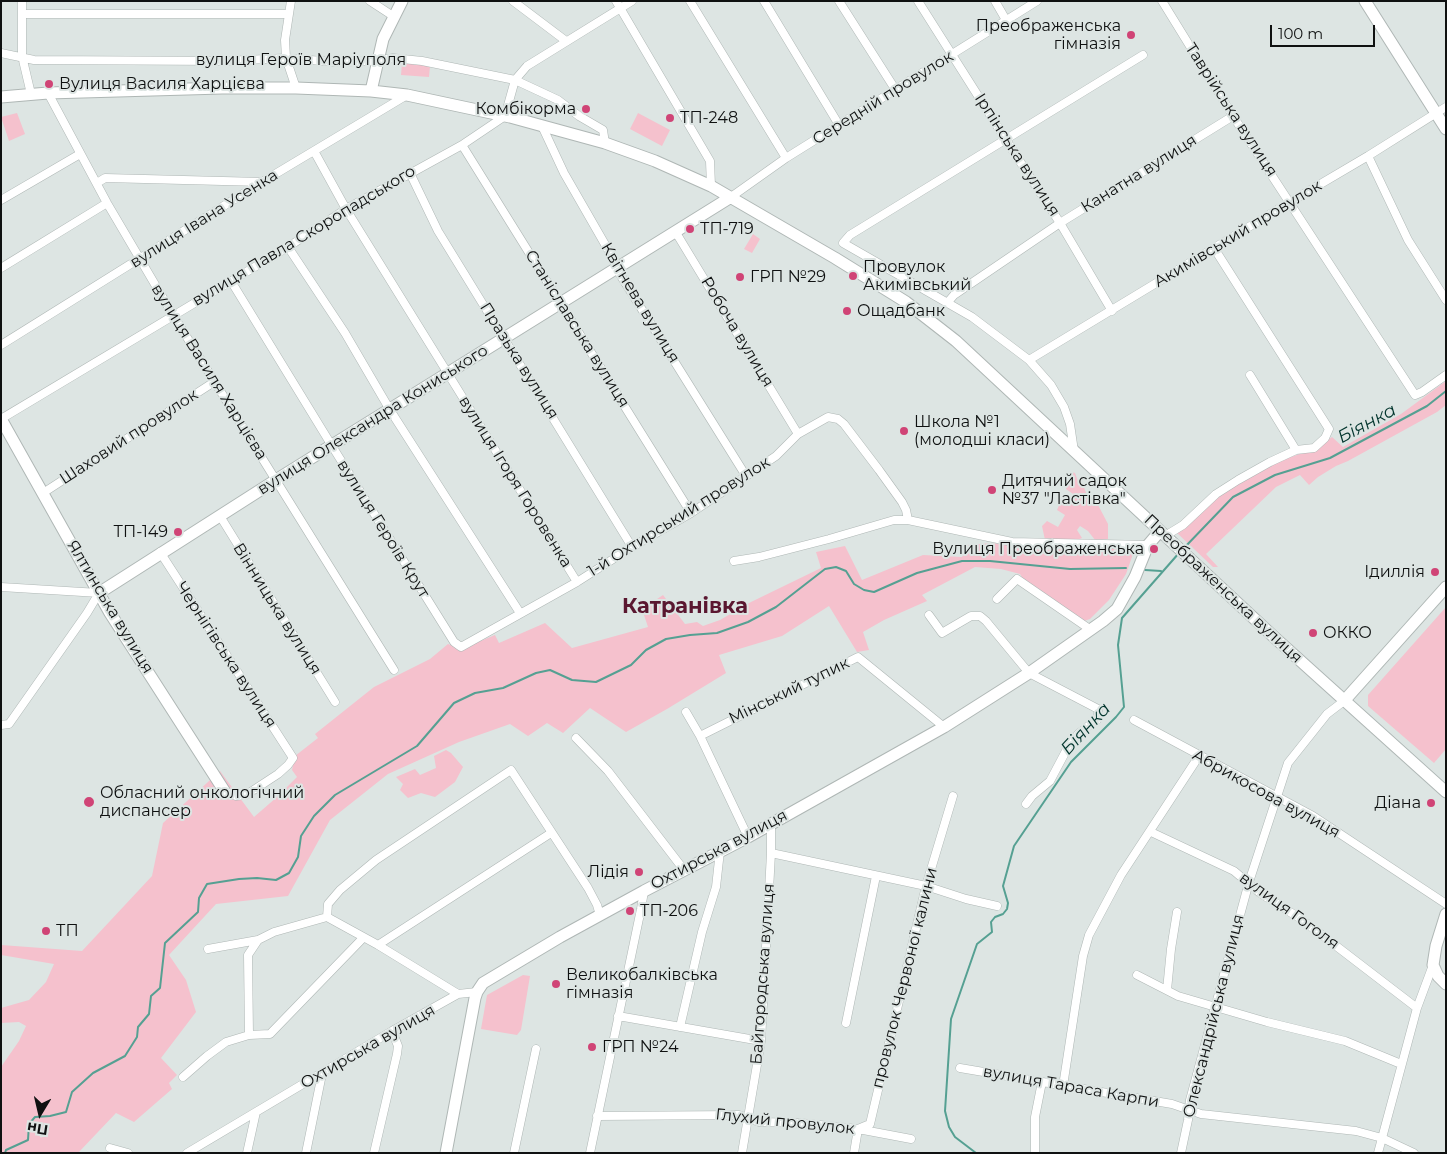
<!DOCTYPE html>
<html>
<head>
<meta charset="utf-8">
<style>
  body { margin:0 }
  #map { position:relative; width:1447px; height:1154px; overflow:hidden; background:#dde5e3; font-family:Montserrat,sans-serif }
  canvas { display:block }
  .frame { position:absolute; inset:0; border:2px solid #0f1111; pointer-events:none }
  .north { position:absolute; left:15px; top:1089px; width:50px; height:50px; -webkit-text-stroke:4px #dde5e3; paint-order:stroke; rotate:189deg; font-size:14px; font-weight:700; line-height:20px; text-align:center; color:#0f1111 }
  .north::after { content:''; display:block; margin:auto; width:18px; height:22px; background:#0f1111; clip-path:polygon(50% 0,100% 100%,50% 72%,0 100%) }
  .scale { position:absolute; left:1270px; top:25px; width:105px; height:22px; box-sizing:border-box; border:2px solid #0f1111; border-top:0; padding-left:6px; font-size:15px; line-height:18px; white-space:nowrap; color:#0f1111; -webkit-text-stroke:4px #dde5e3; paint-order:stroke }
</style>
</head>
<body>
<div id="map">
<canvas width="1447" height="1154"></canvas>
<div class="frame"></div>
<div class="north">Пн</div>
<div class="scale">100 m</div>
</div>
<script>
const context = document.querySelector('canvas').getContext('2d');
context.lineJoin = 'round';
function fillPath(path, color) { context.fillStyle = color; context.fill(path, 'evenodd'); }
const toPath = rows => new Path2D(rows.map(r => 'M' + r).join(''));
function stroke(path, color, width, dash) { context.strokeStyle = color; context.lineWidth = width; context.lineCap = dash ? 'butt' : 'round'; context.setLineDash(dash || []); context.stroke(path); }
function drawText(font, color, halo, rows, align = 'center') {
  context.font = font + ' Montserrat,sans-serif'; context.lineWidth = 4; context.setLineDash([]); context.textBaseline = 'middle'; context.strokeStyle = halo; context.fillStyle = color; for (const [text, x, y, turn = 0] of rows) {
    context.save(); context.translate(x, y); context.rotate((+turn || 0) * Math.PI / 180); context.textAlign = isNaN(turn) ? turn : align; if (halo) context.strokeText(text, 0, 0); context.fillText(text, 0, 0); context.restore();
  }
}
const green = toPath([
  [402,63,430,66,429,77,401,75],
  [17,113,25,134,9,141,1,117],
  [638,113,670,130,662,146,630,129],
  [753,234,760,239,752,253,744,249],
  [1446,381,1446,405,1437,412,1348,461,1336,466,1318,477,1309,485,1300,475,1276,487,1206,554,1218,567,1213,567,1176,532,1217,497,1268,465,1317,448,1332,437,1343,447,1401,414],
  [1071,472,1075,473,1078,481,1083,485,1089,500,1097,503,1108,524,1108,539,1095,540,1088,531,1080,526,1077,530,1082,538,1075,541,1045,540,1042,526,1047,521,1058,527,1065,515,1057,510,1061,501,1071,502,1073,494,1066,489],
  [992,543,1041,550,1132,546,1133,554,1126,574,1109,600,1090,619,1081,622,1025,582,1020,574,1001,569,975,567,922,595,927,601,884,620,863,632,869,650,857,652,829,606,782,636,719,655,726,673,667,709,626,732,590,708,563,733,547,723,528,736,510,724,459,742,388,774,330,820,288,896,216,904,169,955,186,980,196,1012,161,1058,177,1075,169,1083,172,1089,134,1122,116,1113,78,1153,1,1153,1,1067,19,1041,26,1026,19,1022,1,1023,1,1008,29,1000,46,982,54,964,1,955,1,945,82,951,152,876,163,823,220,771,254,817,277,797,297,777,292,770,295,756,318,738,315,734,374,687,430,659,448,644,461,649,495,635,499,643,545,623,572,648,648,627,642,609,663,595,685,624,697,622,703,626,720,620,751,602,821,568,816,552,845,546,862,580,923,555,962,557,968,545],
  [1446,607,1446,749,1434,763,1368,706,1368,695],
  [446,750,451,753,463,767,455,782,435,797,421,793,408,798,400,790,403,784,396,777,415,769,420,775,436,768,434,756],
  [523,975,530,976,521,1030,517,1035,481,1029,487,995]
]);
const stream = toPath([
  [1184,548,1233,497,1275,475,1330,458,1427,406,1446,391],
  [1145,570,1161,571],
  [5,1153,6,1150,28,1140,29,1124,35,1117,50,1116,66,1112,72,1092,93,1073,125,1056,137,1037,138,1027,149,1014,151,996,160,988,165,943,198,912,199,898,207,884,239,879,257,878,276,880,289,873,298,857,301,836,314,816,335,795,417,746,454,703,475,693,503,688,536,673,550,670,572,680,596,682,631,665,646,650,666,639,690,635,717,633,748,622,776,607,825,569,836,567,846,571,854,584,864,590,874,592,917,573,962,561,990,561,1070,569,1126,568],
  [976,1153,955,1137,949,1127,945,1111,951,1019,977,944,992,932,991,922,995,917,1003,914,1007,909,1008,903,1003,886,1014,846,1071,762,1116,717,1124,707,1118,645,1122,618,1179,553]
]);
const street = toPath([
  [22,1,22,56,31,94],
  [291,1,285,40,286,58,296,88],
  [370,1,393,16],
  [513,1,566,41],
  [616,1,710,161,711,186],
  [690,1,786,158],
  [764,1,839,125],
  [839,1,895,89],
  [918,1,1006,140,1060,223,1112,311],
  [995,1,1006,20],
  [1162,1,1233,116,1415,395,1422,392,1446,375],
  [22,14,289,14],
  [1,53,34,60,225,61,286,58,334,62,377,61,393,58,422,61,515,80,558,100,579,116,603,130,605,143],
  [48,93,107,203,173,315,394,670],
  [542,126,564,173,614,260,616,268,746,476],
  [462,145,691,513],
  [314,151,346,209,577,582],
  [1368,156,1408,240,1446,300],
  [410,173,438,231,632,547],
  [97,183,105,178,262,182],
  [731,197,786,158,1037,1],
  [1,200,80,154],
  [675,231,798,434],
  [288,247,345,333,390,410,520,613],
  [1,268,107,203],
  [231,281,332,446,454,642,461,647,577,582,632,547,691,513,776,456,798,434,828,417,838,419,844,424,879,470,902,502,906,510,908,520],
  [948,302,954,295,1060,223,1233,116],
  [1,345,262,182,407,95],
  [1029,360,1290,202,1368,156,1446,107],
  [1250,375,1296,450],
  [1,419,288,247,346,209,462,145,505,116,515,80,527,66,632,1],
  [1074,451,1070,424,1064,407,1051,385,1029,360,972,317,843,243,850,235,1143,55],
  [43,493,214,382],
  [220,516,335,702],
  [1165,536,1183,525,1216,494,1238,480,1270,462,1296,450,1314,448,1325,438,1329,429,1214,248],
  [160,552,293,758,288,765,278,774,246,795,236,796,225,792],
  [734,561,759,557,829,539,894,520,908,520,1012,542,1148,545],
  [1,587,99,593,87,613,9,724,1,725],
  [997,599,1017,579,1091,630],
  [929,615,942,633,971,616,980,616,986,621,1029,673,1098,709,1098,719,1079,733,1067,749,1050,781,1032,796,1026,804],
  [686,712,700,736,748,837],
  [1134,720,1313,816,1446,904],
  [700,736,858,657,944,727],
  [576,738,608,771,684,870],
  [1151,832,1234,871,1260,893,1301,919,1417,1008],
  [771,853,926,886,966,899,997,906],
  [327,917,378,945,458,994],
  [378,945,551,833],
  [208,949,258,940,274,932,327,917,328,904,340,890,376,860,511,770,588,888,597,905,600,915],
  [1137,975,1178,996,1267,1022,1345,1041,1401,1064],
  [1167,990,1171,949,1177,912],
  [618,1016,761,1041],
  [846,1023,876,876],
  [680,1027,702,932,716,887,720,851],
  [249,1035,248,955,258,940],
  [960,1068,1172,1104,1201,1114,1356,1131,1382,1138,1414,1153],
  [183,1077,207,1056,226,1042,249,1035,270,1034,363,938],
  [1063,1086,1083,956,1089,935,1121,875,1199,756],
  [597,1116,739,1115,759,1122,801,1123,858,1129,911,1139],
  [110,1148,128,1153],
  [187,1153,392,1031,458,994,477,992],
  [247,1153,256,1112],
  [306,1153,322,1074],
  [374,1153,397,1054,398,1046,392,1031],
  [514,1153,536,1049],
  [590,1153,641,909,644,891],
  [742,1153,761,1041,771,853,771,824],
  [854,1153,858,1129,870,1124,926,886,953,796],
  [1035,1153,1035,1117,1042,1082],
  [1181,1153,1188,1120,1190,1100,1249,882,1288,763,1327,714,1344,701],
  [1378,1153,1417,1008,1433,965]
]);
const secondary = toPath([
  [1365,1,1446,129],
  [371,91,383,39,402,1],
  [1,97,48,93,222,88,296,88,371,91,407,95,510,117,605,143,655,161,711,186,835,258,906,302,956,341,1274,637,1446,792],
  [1,419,110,613,225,792],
  [99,593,276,480,731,197],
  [1344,701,1446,587],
  [1446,914,1436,946,1433,965,1438,976,1446,984],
  [446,1153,475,998,477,992,483,983,560,937,644,891,748,837,944,727,1029,673,1103,621,1117,609,1135,577,1148,545,1160,531]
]);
const markers = [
  [1131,35,5,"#d04476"],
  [49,84,5,"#d04476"],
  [586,109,5,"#d04476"],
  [670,118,5,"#d04476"],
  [690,229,5,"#d04476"],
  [853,276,5,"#d04476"],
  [740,277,5,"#d04476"],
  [847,311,5,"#d04476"],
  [904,431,5,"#d04476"],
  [992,490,5,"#d04476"],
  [178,532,5,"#d04476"],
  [1154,549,5,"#d04476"],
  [1435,572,5,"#d04476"],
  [1313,633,5,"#d04476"],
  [89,802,6,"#d04476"],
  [1431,803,5,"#d04476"],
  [639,872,5,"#d04476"],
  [630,911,5,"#d04476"],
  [46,931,5,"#d04476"],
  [556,984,5,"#d04476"],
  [592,1047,5,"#d04476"]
];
const poiNames = [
  ["Преображенська",1121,26,"right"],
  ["гімназія",1121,44,"right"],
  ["Вулиця Василя Харцієва",59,84],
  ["Комбікорма",576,109,"right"],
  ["ТП-248",680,118],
  ["ТП-719",700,229],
  ["Провулок",863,267],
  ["Акимівський",863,285],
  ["ГРП №29",750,277],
  ["Ощадбанк",857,311],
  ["Школа №1",914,422],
  ["(молодші класи)",914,440],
  ["Дитячий садок",1002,481],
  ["№37 \"Ластівка\"",1002,499],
  ["ТП-149",168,532,"right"],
  ["Вулиця Преображенська",1144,549,"right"],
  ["Ідиллія",1425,572,"right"],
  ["ОККО",1323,633],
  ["Обласний онкологічний",100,793],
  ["диспансер",100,811],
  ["Діана",1421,803,"right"],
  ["Лідія",629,872,"right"],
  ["ТП-206",640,911],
  ["ТП",56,931],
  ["Великобалківська",566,975],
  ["гімназія",566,993],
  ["ГРП №24",602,1047]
];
const streetNames = [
  ["вулиця Героїв Маріуполя",301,60],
  ["Середній провулок",883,98,-32],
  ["Таврійська вулиця",1231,110,57],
  ["Ірпінська вулиця",1017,155,57],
  ["Канатна вулиця",1139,174,-32],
  ["вулиця Івана Усенка",204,219,-32],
  ["Акимівський провулок",1238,234,-31],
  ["вулиця Павла Скоропадського",304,236,-31],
  ["Квітнева вулиця",640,303,59],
  ["Станіславська вулиця",577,329,58],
  ["Робоча вулиця",737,332,59],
  ["Празька вулиця",519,361,58],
  ["вулиця Василя Харцієва",209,372,58],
  ["вулиця Олександра Кониського",373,420,-32],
  ["Шаховий провулок",129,437,-33],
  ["вулиця Ігоря Горовенка",515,482,58],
  ["1-й Охтирський провулок",679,517,-32],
  ["вулиця Героїв Крут",383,529,58],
  ["Преображенська вулиця",1223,589,43],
  ["Ялтинська вулиця",110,607,59],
  ["Вінницька вулиця",277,609,58],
  ["Чернігівська вулиця",226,655,57],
  ["Мінський тупик",789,691,-26],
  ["Абрикосова вулиця",1266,794,29],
  ["Охтирська вулиця",719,850,-28],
  ["вулиця Гоголя",1289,911,36],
  ["Байгородська вулиця",763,974,-86],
  ["провулок Червоної калини",905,978,-76],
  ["Олександрійська вулиця",1214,1016,-76],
  ["Охтирська вулиця",368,1047,-30],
  ["вулиця Тараса Карпи",1071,1087,10],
  ["Глухий провулок",785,1122,6]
];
const waterNames = [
  ["Біянка",1367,424,-28],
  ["Біянка",1086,729,-47]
];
const districtNames = [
  ["Катранівка",685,607]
];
fillPath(green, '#f5c1cd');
stroke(stream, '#55a092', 2);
stroke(street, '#afb7b5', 9);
stroke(secondary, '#afb7b5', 13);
stroke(street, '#fff', 8);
stroke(secondary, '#fff', 11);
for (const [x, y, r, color] of markers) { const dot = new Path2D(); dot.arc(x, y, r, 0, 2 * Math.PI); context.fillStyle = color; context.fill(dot); stroke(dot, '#dde5e3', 2); }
drawText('16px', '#0f1111', '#dde5e3', poiNames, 'left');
drawText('16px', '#0f1111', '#dde5e3', streetNames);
drawText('italic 18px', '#00342c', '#dde5e3', waterNames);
drawText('bold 21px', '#5a1730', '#dde5e3', districtNames);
</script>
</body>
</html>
